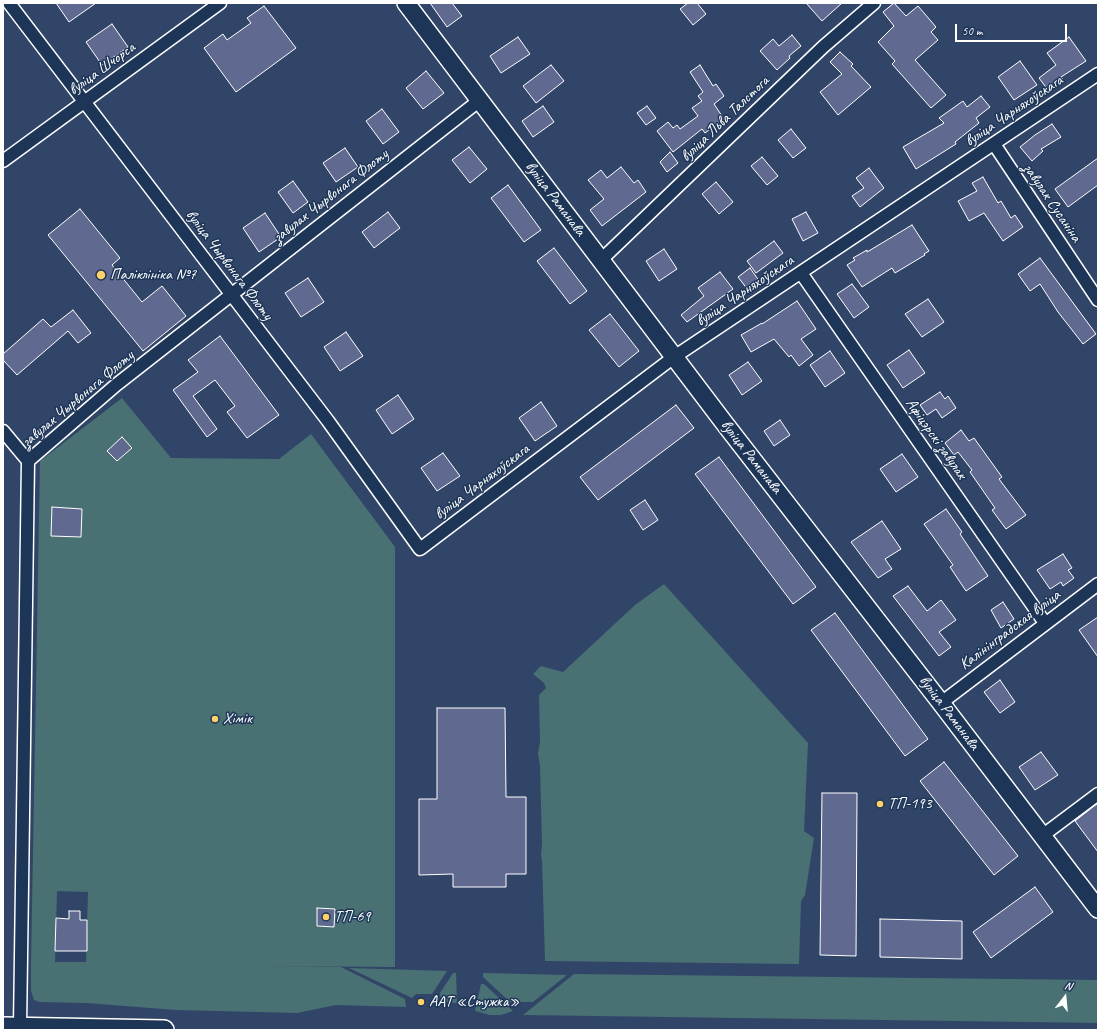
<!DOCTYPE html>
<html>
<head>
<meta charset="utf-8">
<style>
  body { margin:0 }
  #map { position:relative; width:1101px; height:1033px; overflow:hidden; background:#314568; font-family:Caveat,sans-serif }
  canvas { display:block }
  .frame { position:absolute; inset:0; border:4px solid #fff; pointer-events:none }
  .north { position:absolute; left:1045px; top:977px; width:40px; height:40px; -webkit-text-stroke:3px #1d3557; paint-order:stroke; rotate:16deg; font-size:11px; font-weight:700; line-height:16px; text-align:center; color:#fff }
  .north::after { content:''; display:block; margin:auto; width:14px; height:18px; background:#fff; clip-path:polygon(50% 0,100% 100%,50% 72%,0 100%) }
  .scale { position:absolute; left:955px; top:24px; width:112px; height:18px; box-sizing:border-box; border:2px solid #fff; border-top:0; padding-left:5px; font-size:12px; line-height:14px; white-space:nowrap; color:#fff; -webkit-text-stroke:3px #1d3557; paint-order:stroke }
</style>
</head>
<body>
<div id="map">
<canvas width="1101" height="1033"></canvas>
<div class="frame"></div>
<div class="north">N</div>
<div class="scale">50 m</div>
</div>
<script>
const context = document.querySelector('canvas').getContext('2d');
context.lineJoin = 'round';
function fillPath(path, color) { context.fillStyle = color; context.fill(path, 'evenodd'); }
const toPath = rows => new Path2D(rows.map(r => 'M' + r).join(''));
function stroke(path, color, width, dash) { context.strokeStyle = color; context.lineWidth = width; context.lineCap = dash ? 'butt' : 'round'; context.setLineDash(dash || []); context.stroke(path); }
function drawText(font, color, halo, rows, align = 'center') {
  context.font = font + ' Caveat,sans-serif'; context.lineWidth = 3; context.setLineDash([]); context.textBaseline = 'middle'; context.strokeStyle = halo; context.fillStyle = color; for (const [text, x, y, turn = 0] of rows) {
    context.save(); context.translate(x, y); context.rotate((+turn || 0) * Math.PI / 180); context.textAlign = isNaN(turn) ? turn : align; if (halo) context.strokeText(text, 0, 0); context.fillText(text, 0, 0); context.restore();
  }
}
const green = toPath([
  [122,398,171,458,279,459,311,434,395,547,395,967,262,966,341,967,405,999,406,1007,336,1005,297,1013,176,1010,86,1003,40,1002,34,1000,31,991,31,963,40,461],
  [57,891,88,892,86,962,55,962],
  [664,584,808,743,804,831,814,838,805,895,801,901,799,964,545,961,542,860,541,856,542,843,540,766,538,753,540,742,539,695,546,688,544,683,533,674,541,666,563,672,635,605],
  [349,968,447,971,432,994,416,994,412,998],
  [453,973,456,973,457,1003,441,1002,440,993],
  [483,973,567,975,533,1002,510,1002,483,977],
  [574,974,1098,980,1098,1023,523,1015],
  [481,984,484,984,513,1011,501,1015,490,1015,475,1011]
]);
const building = toPath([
  [56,3,96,3,69,22,56,3],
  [430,3,452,3,462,16,447,27,430,3],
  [688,3,697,3,706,14,693,25,680,9,688,3],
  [806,3,842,3,822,21,806,3],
  [894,3,906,16,918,6,936,27,931,32,938,40,915,60,946,95,931,108,892,64,895,61,878,42,894,26,883,12,894,3],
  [264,6,296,48,236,92,204,48,223,34,227,40,251,23,247,18,264,6],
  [112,24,128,47,102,65,86,42,112,24],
  [792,35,801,46,789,56,790,58,777,70,760,51,773,39,779,46,792,35],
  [518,37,530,54,501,73,490,56,518,37],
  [1069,37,1086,61,1061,77,1063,79,1048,90,1039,78,1056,65,1047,53,1069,37],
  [840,52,853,64,851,66,871,87,838,115,820,92,842,74,830,62,840,52],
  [1020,61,1037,85,1014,100,998,77,1020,61],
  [551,65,564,81,536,103,523,86,551,65],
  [700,65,713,86,716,84,724,96,714,104,724,119,705,133,702,129,673,152,657,131,668,122,673,128,677,125,680,129,698,116,692,108,702,101,698,96,703,92,690,72,700,65],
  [426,71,444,93,423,109,406,88,426,71],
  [981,96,990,107,976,118,979,123,955,142,956,144,916,169,903,147,944,123,939,118,963,101,967,107,981,96],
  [543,106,554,122,533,137,522,121,543,106],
  [647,106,656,118,646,125,637,113,647,106],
  [382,109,399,132,383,144,366,121,382,109],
  [1052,124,1061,137,1041,149,1043,151,1032,161,1020,147,1035,135,1052,124],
  [791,129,806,148,793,158,778,140,791,129],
  [469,147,487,169,470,183,452,160,469,147],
  [345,148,358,167,336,182,323,163,345,148],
  [670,152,678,163,667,172,660,162,670,152],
  [762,157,778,176,767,185,751,166,762,157],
  [1098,158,1098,185,1068,207,1055,189,1098,158],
  [621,167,634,183,638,180,646,192,602,226,590,210,604,199,588,180,601,170,607,178,621,167],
  [869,168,884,188,860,207,852,196,864,188,856,178,869,168],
  [983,177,998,203,1001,201,1011,218,1015,215,1023,227,1003,241,984,213,969,221,958,201,977,191,972,183,983,177],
  [293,181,308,202,293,213,278,192,293,181],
  [716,182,733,202,719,214,702,194,716,182],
  [508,185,541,230,524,242,491,198,508,185],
  [80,209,120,258,112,265,142,302,162,286,186,316,143,351,48,235,80,209],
  [388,212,400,228,374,248,362,232,388,212],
  [806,212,818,233,803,241,792,219,806,212],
  [265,213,281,237,259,252,243,228,265,213],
  [912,225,929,251,924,254,925,255,895,273,892,268,862,287,847,265,855,260,853,258,867,250,867,252,912,225],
  [774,241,783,253,756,273,747,261,774,241],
  [554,248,587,291,570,304,537,261,554,248],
  [664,249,677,269,659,281,646,261,664,249],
  [1040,258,1096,334,1083,344,1058,312,1040,284,1030,291,1018,274,1040,258],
  [750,268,760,282,748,290,738,277,750,268],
  [720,272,733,289,687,322,681,315,704,296,698,288,720,272],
  [308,278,324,302,301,317,285,293,308,278],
  [852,284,869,307,854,318,837,294,852,284],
  [928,299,944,322,922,337,905,314,928,299],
  [797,301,816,329,801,339,813,355,799,366,791,355,789,357,774,339,751,352,741,335,762,323,762,324,797,301],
  [73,310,91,333,78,343,68,331,17,375,3,360,3,354,43,319,51,327,73,310],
  [610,314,639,351,619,367,589,330,610,314],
  [346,332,363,356,340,371,324,347,346,332],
  [220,336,279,415,247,438,227,412,235,406,215,380,193,396,217,429,207,437,173,390,198,372,188,360,220,336],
  [909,350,925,373,903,388,887,365,909,350],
  [830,351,845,373,825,387,810,365,830,351],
  [748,362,762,381,742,395,729,375,748,362],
  [940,392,945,399,948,396,956,408,942,418,936,409,927,415,920,405,940,392],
  [398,395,414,419,392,434,376,410,398,395],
  [541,402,557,426,535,441,519,418,541,402],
  [676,405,694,428,598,500,580,477,676,405],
  [780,420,790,435,774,446,764,431,780,420],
  [961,430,969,441,974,438,1002,477,999,479,1026,515,1006,529,992,510,995,508,970,472,972,470,958,452,954,455,945,443,961,430],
  [122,437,132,448,117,461,107,451,122,437],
  [443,453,460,476,437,491,421,468,443,453],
  [902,454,918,477,896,492,880,469,902,454],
  [719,457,816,587,793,604,695,474,719,457],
  [645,500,658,520,643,530,630,510,645,500],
  [52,507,82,509,81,537,51,536,52,507],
  [946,509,962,532,960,534,988,576,966,591,950,567,953,565,924,524,946,509],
  [882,521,901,549,885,559,892,569,878,578,851,542,882,521],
  [1063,554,1072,568,1068,570,1074,578,1063,586,1061,582,1050,589,1037,570,1063,554],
  [908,586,927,611,941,600,956,620,939,632,951,647,939,656,893,596,908,586],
  [1003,602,1014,619,1001,628,991,610,1003,602],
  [835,613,928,739,905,756,811,630,835,613],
  [1098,617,1098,657,1079,630,1098,617],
  [1000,680,1015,702,1000,713,984,692,1000,680],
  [437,708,505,708,506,797,526,797,526,874,506,874,506,887,453,887,453,874,419,875,419,799,437,799,437,708],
  [1041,752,1058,775,1035,790,1019,767,1041,752],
  [944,762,1018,856,994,875,920,781,944,762],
  [822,793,857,793,856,956,820,955,822,793],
  [1098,803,1098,852,1075,821,1098,803],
  [1035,887,1053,912,991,958,973,932,1035,887],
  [317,908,335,909,334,927,317,926,317,908],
  [69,911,80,911,80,920,87,920,87,951,55,951,56,918,69,919,69,911],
  [880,919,962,921,962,959,880,957,880,919]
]);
const street = toPath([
  [9,3,328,421,420,549,674,357,1098,74],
  [994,144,1098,300],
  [3,161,220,3],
  [601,260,823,47,874,3],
  [801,273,1045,623],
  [3,431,28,461],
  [941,703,1098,584],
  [1042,836,1098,794],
  [20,1027,28,461,116,385,480,100]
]);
const secondary = toPath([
  [406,3,725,424,941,703,1098,909]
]);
const primary = toPath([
  [3,1027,164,1030]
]);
const markers = [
  [101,275,5,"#ffd166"],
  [215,719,4,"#ffd166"],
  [880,804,4,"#ffd166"],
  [326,917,4,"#ffd166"],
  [421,1002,4,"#ffd166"]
];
const streetNames = [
  ["вуліца Шчорса",102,69,-36],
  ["вуліца Чарняхоўскага",1014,111,-34],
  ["вуліца Льва Талстога",725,119,-44],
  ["завулак Чырвонага Флоту",331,196,-38],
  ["вуліца Раманава",555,199,53],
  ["завулак Сусаніна",1052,203,56],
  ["вуліца Чырвонага Флоту",229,265,53],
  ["вуліца Чарняхоўскага",745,291,-34],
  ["завулак Чырвонага Флоту",78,399,-40],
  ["Афіцэрскі завулак",936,439,55],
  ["вуліца Раманава",751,457,52],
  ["вуліца Чарняхоўскага",482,482,-37],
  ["Калінінградская вуліца",1010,630,-37],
  ["вуліца Раманава",949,713,53]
];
const poiNames = [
  ["Паліклініка №7",110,275],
  ["Хімік",223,719],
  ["ТП-193",888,804],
  ["ТП-69",334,917],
  ["ААТ «Стужка»",429,1002]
];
fillPath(green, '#497073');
fillPath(building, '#606a91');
stroke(building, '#fff', 1);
stroke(street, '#fff', 15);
stroke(secondary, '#fff', 20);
stroke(primary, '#fff', 22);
stroke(street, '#1d3557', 12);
stroke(secondary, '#1d3557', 17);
stroke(primary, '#1d3557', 19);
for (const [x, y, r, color] of markers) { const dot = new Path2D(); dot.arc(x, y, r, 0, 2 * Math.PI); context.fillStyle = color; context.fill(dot); stroke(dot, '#1d3557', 1.5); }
drawText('16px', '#fff', '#1d3557', streetNames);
drawText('16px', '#fff', '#1d3557', poiNames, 'left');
</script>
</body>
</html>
